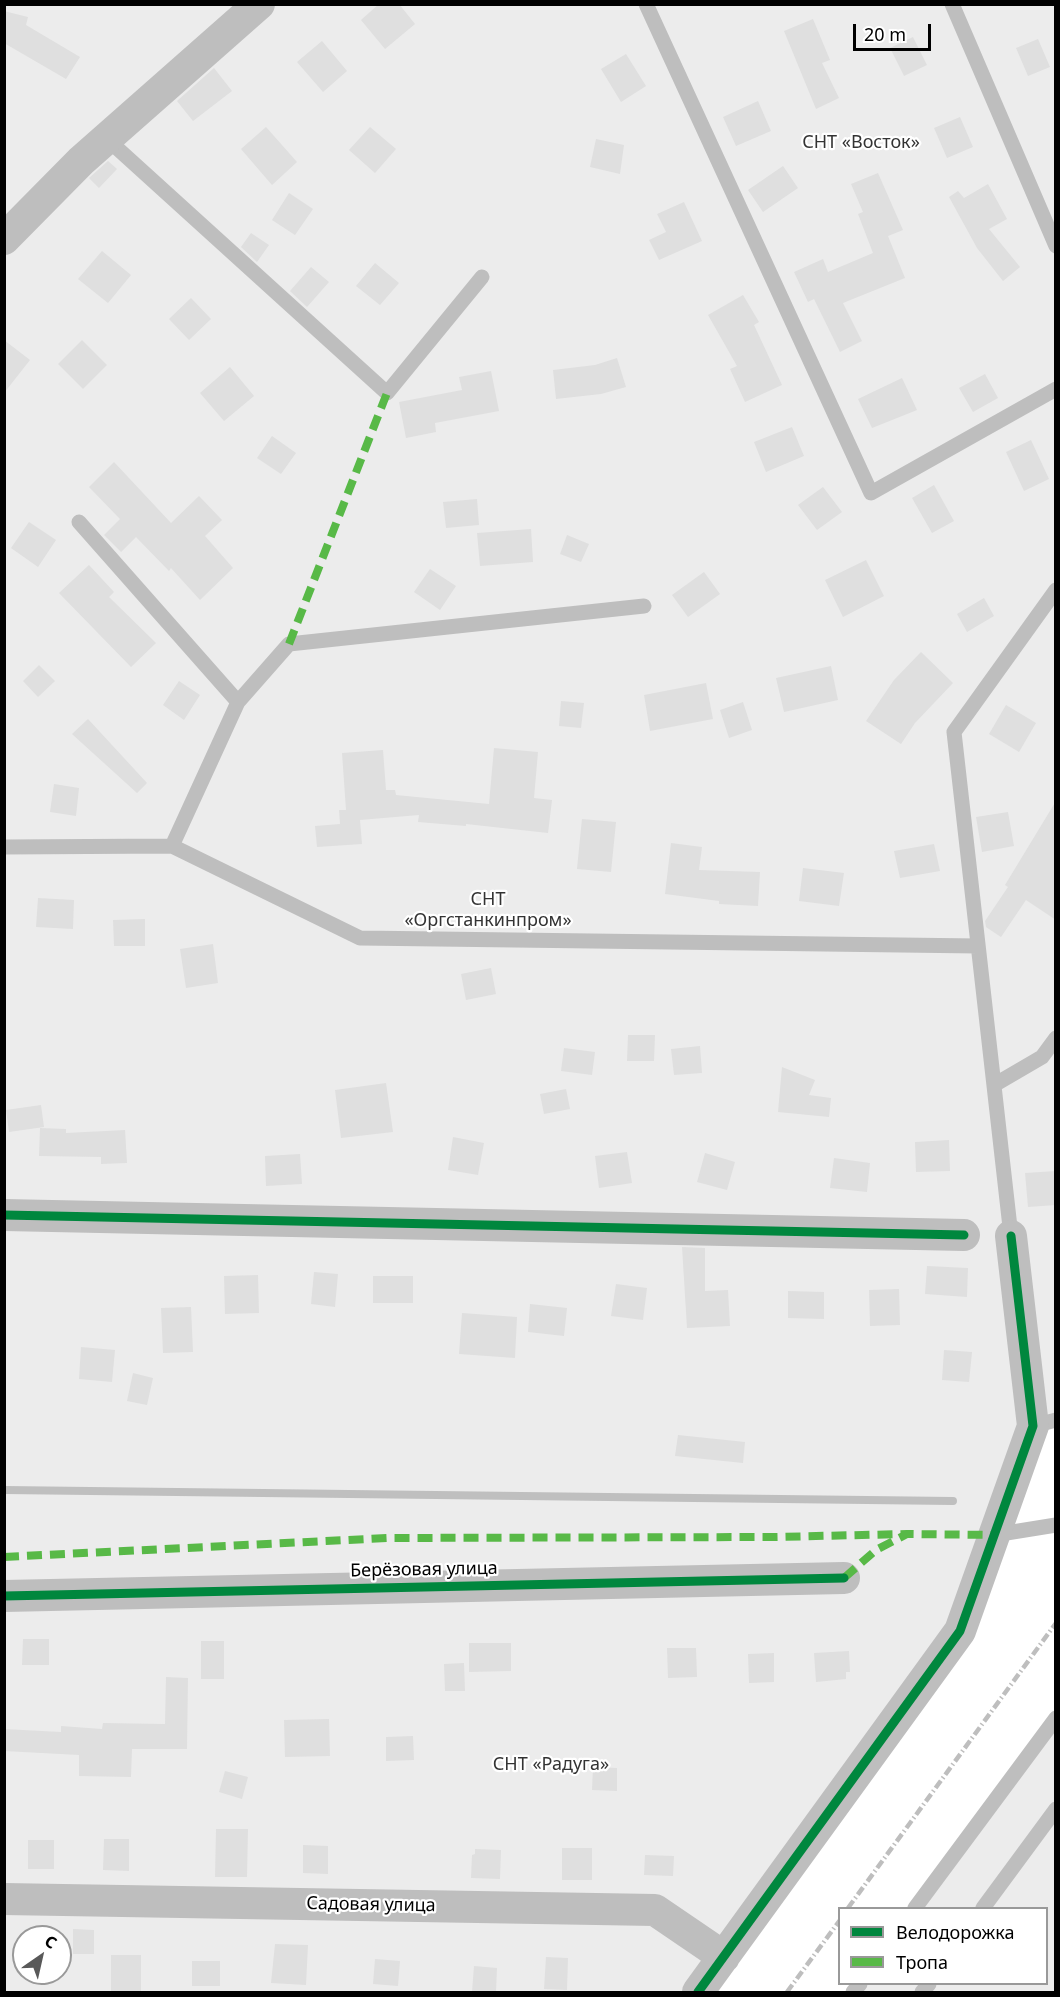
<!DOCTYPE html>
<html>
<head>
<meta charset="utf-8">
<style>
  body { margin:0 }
  #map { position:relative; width:1060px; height:1997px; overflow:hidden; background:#fff; font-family:"Noto Sans",sans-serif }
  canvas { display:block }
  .frame { position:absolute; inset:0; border:6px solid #000; pointer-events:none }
  .legend { position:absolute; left:838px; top:1907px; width:210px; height:78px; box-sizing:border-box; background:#fff; border:2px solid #999; margin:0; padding:8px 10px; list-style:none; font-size:18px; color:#000 }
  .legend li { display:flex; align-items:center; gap:12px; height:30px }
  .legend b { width:30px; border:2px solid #999 }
  .north { position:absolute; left:12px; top:1925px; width:60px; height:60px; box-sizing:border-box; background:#fff; border:2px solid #999; border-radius:50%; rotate:34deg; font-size:16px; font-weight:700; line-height:24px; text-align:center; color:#000 }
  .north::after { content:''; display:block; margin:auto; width:21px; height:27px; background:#595959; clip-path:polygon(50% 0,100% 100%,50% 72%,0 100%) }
  .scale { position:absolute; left:853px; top:24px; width:78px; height:27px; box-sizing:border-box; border:3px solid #000; border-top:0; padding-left:8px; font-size:18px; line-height:21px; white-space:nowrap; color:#000; -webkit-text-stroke:4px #fff; paint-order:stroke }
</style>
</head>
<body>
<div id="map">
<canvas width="1060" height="1997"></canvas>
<div class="frame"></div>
<ul class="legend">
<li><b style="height:8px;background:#00873e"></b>Велодорожка</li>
<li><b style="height:8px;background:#58b947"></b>Тропа</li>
</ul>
<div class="north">С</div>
<div class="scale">20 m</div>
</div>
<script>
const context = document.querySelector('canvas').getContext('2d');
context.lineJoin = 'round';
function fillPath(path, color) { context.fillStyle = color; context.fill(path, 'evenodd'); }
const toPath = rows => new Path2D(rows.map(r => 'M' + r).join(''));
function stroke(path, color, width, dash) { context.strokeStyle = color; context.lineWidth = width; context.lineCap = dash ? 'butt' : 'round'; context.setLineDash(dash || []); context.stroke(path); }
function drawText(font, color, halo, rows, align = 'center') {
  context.font = font + ' "Noto Sans",sans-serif'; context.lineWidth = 4.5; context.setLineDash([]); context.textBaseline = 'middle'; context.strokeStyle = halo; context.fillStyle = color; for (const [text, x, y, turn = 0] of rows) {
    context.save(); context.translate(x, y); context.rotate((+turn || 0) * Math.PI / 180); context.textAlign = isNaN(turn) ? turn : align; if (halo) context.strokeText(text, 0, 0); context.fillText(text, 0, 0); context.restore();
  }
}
const green = toPath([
  [5,5,1055,5,1055,1420,1033,1427,960,1631,698,1992,5,1992],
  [24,1937,60,1937,60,1973,24,1973],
  [1055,1712,1055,1992,850,1992,856,1984,1046,1984,1046,1908,911,1908]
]);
const stream = toPath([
  [4,1490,953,1501]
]);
const building = toPath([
  [379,4,399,4,415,24,385,49,361,20],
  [4,11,28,17,26,25,80,57,66,79,4,43],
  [813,19,830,60,822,63,839,98,816,109,784,31],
  [913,37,927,65,904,76,890,48],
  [1038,39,1050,67,1028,76,1016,48],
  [322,41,347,71,323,92,297,62],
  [626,54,646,86,621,102,601,69],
  [214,68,232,91,193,121,177,101],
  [758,101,771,131,736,146,723,117],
  [960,117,973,147,947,158,934,128],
  [266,127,297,162,272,185,241,149],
  [370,127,396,149,375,173,349,150],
  [596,139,624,145,620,174,590,167],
  [108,161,117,169,99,188,89,178],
  [783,166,798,188,763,212,748,190],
  [878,173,903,230,888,236,905,278,843,303,862,341,840,352,814,299,808,302,794,272,823,259,828,272,873,253,858,214,863,212,851,184],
  [988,184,1007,219,989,229,1020,267,1003,281,977,248,949,197,958,191,964,198],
  [289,193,313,209,295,235,272,220],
  [684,202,702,241,659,260,649,240,666,232,657,214],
  [251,233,269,245,257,262,241,247],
  [102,251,131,275,108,303,78,279],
  [375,263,399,283,380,305,356,286],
  [311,267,329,282,307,307,290,291],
  [743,295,759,322,754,325,782,385,745,402,730,369,737,366,708,315],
  [191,298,211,319,189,340,169,319],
  [4,340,30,360,4,393],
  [82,340,107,365,83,389,58,364],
  [617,358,626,387,601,394,556,399,553,370,595,365],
  [230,367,254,396,224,421,200,393],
  [491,371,499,411,435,423,436,432,406,438,399,402,462,390,459,377],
  [985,374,998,398,973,412,959,388],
  [902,378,917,410,872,428,858,399],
  [792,427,804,456,766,472,754,442],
  [272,436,296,453,281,474,257,458],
  [1031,440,1049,479,1024,491,1006,452],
  [114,462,171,523,199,496,222,520,205,536,233,568,200,600,171,568,169,571,136,537,121,552,104,535,120,519,89,487],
  [934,485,954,521,932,533,912,498],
  [823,487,842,512,817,530,798,505],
  [477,499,479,525,446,528,443,502],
  [29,522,56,540,38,567,11,548],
  [531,529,533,562,480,566,477,533],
  [567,535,589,544,581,562,560,554],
  [866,560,884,596,843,617,825,580],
  [89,565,114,592,109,597,156,643,131,667,59,593],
  [430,569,456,586,440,610,414,592],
  [704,572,720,594,688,617,672,595],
  [984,598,994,616,967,632,957,614],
  [921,652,953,683,915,723,901,744,866,721,894,680],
  [39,665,55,681,38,697,23,681],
  [831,666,838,700,784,712,776,678],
  [179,681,200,695,184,720,163,705],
  [706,683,713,719,650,731,644,695],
  [561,701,584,703,581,728,559,726],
  [743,702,752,730,729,738,720,710],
  [1006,705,1036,723,1019,752,989,734],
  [88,719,147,783,137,793,72,734],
  [494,748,538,752,534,798,552,800,548,833,466,824,466,826,418,822,419,815,360,820,362,844,317,847,315,826,340,824,339,810,346,810,342,753,383,750,386,790,395,790,396,795,489,804],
  [54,784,79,788,76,816,50,812],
  [1056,801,1056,920,1026,900,1001,937,986,927,985,921,1008,887,1005,885],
  [1008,812,1014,846,982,852,976,817],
  [582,819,616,822,611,872,577,869],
  [671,843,702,847,699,870,760,872,758,906,719,904,719,901,665,894],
  [934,844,940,871,900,878,894,851],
  [803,868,844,873,839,906,799,901],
  [38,898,74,900,73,929,36,927],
  [145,919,145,946,114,946,113,920],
  [213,944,218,983,186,988,180,949],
  [491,968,496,994,466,1000,461,974],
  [628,1035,655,1035,654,1061,627,1061],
  [700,1046,702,1073,674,1075,671,1049],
  [564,1048,595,1052,592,1075,561,1071],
  [782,1067,815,1080,809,1095,831,1098,829,1117,778,1112],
  [386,1083,393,1132,341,1138,335,1090],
  [566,1089,570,1109,544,1114,540,1094],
  [41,1105,44,1127,9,1132,6,1110],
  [40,1128,66,1129,66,1133,125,1130,127,1163,101,1164,101,1157,39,1156],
  [453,1137,484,1143,478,1175,448,1170],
  [949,1140,950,1171,916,1172,915,1142],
  [627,1152,632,1183,599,1188,595,1156],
  [705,1153,735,1162,727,1190,697,1182],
  [300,1154,302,1184,266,1186,265,1156],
  [834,1158,870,1163,867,1192,830,1188],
  [1056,1171,1056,1205,1028,1207,1025,1173],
  [682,1247,705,1248,705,1291,728,1290,730,1326,687,1328],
  [927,1266,968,1268,967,1297,925,1294],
  [314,1272,338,1274,335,1307,311,1304],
  [258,1275,259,1313,225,1314,224,1276],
  [373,1276,413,1276,413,1303,373,1303],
  [616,1284,647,1288,643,1320,611,1316],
  [899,1289,900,1325,870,1326,869,1290],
  [788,1291,824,1292,824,1319,788,1318],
  [530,1304,567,1308,564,1336,528,1332],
  [191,1307,193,1352,163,1353,161,1308],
  [462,1313,517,1317,515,1358,459,1354],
  [81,1347,115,1350,112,1382,79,1379],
  [944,1350,972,1352,969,1382,942,1380],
  [133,1373,153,1378,147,1405,127,1401],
  [678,1435,745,1442,743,1463,675,1456],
  [23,1639,49,1639,49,1665,22,1665],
  [201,1641,224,1641,224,1679,201,1679],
  [469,1643,511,1643,511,1671,469,1672],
  [667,1648,696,1648,697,1677,668,1678],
  [849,1651,850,1672,846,1672,846,1679,816,1682,814,1653],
  [774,1653,774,1682,749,1683,748,1654],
  [464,1663,465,1691,445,1691,444,1664],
  [166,1677,188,1678,187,1749,132,1749,131,1777,79,1776,79,1755,4,1751,4,1729,61,1732,61,1726,102,1729,103,1723,165,1724],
  [329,1719,330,1756,285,1757,284,1720],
  [413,1736,414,1760,386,1761,386,1737],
  [593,1767,617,1768,617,1791,592,1790],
  [225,1771,248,1777,242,1799,219,1792],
  [216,1829,248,1829,247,1877,215,1877],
  [104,1839,129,1839,129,1871,103,1870],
  [28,1840,54,1840,54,1869,28,1869],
  [303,1845,328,1846,328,1874,303,1873],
  [562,1848,592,1848,592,1880,562,1880],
  [475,1849,501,1850,500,1879,471,1878,472,1855,475,1854],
  [645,1855,674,1856,673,1876,644,1875],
  [73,1929,94,1930,94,1954,73,1954],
  [275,1944,308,1945,306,1985,271,1983],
  [111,1955,141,1955,141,1992,111,1992],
  [546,1957,568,1958,567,1990,544,1989],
  [375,1959,400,1961,398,1986,373,1984],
  [192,1961,220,1961,220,1986,192,1986],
  [474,1966,497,1968,496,1992,472,1992]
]);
const lane = toPath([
  [646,4,871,493,1056,389],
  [952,4,1056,246],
  [107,139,387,393,482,277],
  [79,522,238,702],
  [172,846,238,702,289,644,644,606],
  [4,847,172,846,360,938,978,946],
  [994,1085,1042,1057,1056,1038],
  [1011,1236,954,732,1056,590],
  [1033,1426,1056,1420],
  [994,1535,1056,1525],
  [915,1908,1056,1718],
  [983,1908,1056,1809],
  [853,1992,860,1984],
  [922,1992,929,1984]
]);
const street = toPath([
  [4,239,81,161,259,4],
  [4,1215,964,1235],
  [4,1596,844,1578],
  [4,1899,655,1910,724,1957],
  [698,1992,960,1631,1033,1426,1011,1236]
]);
const rail = toPath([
  [848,1908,1056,1623],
  [787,1992,840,1920]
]);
const quiet = toPath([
  [289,644,387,393],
  [1055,1526,1056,1526],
  [4,1557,387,1538,773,1537,907,1534],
  [844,1578,876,1550,907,1534,994,1535]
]);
const cycleway = toPath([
  [4,1215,964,1235],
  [4,1596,844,1578],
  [698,1992,960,1631,1033,1426,1011,1236]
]);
const parkNames = [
  ["СНТ «Восток»",861,143],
  ["СНТ",488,900],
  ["«Оргстанкинпром»",488,921],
  ["СНТ «Радуга»",551,1765]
];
const streetNames = [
  ["Берёзовая улица",424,1570,-1],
  ["Садовая улица",371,1905,1]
];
fillPath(green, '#ececec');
stroke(stream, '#bfbfbf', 8);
fillPath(building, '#dfdfdf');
stroke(lane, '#bebebe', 15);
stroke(street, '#bebebe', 32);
stroke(rail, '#bebebe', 4.5, [9, 3, 1.5, 3]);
stroke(quiet, '#58b947', 8, [15, 8]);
stroke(cycleway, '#00873e', 9);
drawText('18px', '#333', '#fff', parkNames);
drawText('18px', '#000', '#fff', streetNames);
</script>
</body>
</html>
